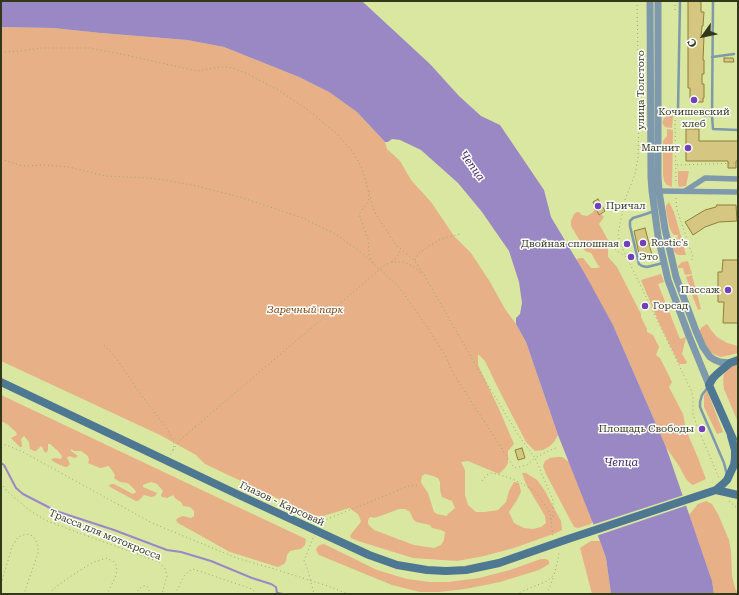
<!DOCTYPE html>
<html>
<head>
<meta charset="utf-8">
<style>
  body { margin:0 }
  #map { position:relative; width:739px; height:595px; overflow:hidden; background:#d9e7a0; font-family:"Roboto Serif",serif }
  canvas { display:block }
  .frame { position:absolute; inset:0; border:2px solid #33381b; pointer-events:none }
  .north { position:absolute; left:683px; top:16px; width:40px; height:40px; -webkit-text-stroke:3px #fff; paint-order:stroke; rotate:237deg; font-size:11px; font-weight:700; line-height:16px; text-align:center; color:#33381b }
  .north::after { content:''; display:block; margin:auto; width:14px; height:18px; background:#33381b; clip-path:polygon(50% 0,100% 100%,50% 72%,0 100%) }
</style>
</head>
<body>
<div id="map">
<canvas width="739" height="595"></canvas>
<div class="frame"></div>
<div class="north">С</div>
</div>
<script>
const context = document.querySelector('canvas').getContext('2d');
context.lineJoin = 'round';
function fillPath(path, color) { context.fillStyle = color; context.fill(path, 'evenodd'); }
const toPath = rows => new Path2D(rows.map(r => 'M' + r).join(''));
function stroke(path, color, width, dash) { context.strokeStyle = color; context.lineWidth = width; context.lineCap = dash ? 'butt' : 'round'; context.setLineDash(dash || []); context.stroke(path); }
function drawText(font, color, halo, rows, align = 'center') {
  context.font = font + ' "Roboto Serif",serif'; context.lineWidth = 3; context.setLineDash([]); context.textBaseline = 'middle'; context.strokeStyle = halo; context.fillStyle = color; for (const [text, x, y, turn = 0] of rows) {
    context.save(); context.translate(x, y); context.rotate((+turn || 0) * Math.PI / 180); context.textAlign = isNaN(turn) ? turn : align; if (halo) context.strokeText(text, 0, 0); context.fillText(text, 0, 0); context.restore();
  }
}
const green = toPath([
  [1,27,53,28,101,33,187,40,224,47,299,77,329,92,357,112,385,142,387,149,400,161,411,180,431,202,454,236,471,253,490,282,505,309,516,324,526,342,558,435,554,442,550,446,543,450,535,451,526,442,497,386,485,361,478,354,478,365,499,409,514,444,508,451,508,463,505,468,499,474,468,461,461,462,465,470,465,495,468,505,476,512,485,512,498,510,506,502,509,491,514,482,519,483,521,492,517,500,509,512,514,523,524,528,533,529,541,527,546,523,545,516,526,484,522,473,526,473,537,480,545,491,561,521,562,530,556,533,514,548,484,556,457,561,413,558,358,541,351,538,350,536,352,533,360,523,361,521,358,514,349,508,343,510,323,516,317,516,313,515,205,464,196,455,160,435,1,361],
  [425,474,433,476,438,478,440,482,440,490,442,497,452,501,455,508,446,516,437,514,434,512,428,493,422,484,421,481,422,476],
  [399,509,405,509,410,512,413,519,416,522,430,525,432,528,436,529,441,530,445,532,444,540,441,545,434,548,414,545,374,530,368,524,368,521,369,518,371,517,374,518,383,515],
  [666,116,673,116,672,128,665,127,662,123,664,118],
  [667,129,673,130,672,187,667,185,664,181,663,175,663,141,667,136],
  [678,171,689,171,686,186,679,187,678,184],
  [669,202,674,212,682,240,681,241,677,240,678,235,674,235,672,233,669,226,666,210,666,206],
  [595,208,599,215,601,214,604,217,599,224,608,240,608,257,617,267,641,314,641,317,647,329,647,332,653,335,659,347,656,355,660,358,672,382,669,387,683,414,686,430,698,458,706,479,693,485,691,484,686,479,679,466,666,447,613,325,576,260,579,258,583,258,591,268,597,268,600,267,598,265,591,253,585,251,581,243,571,226,571,221,574,214,577,212,579,212,582,215,587,216,592,213,594,211],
  [683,243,686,255,678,255,674,252,673,248,675,244],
  [688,261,692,274,685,275,683,268,678,268,678,266,682,262],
  [661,274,664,282,658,284,680,339,686,337,682,354,687,362,686,364,679,364,659,323,641,280],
  [692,275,696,291,692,292,686,277],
  [697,294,701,309,698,310,692,295],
  [707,324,711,330,717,337,727,343,738,346,738,353,721,357,713,354,709,351,705,344,699,331,702,327],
  [738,363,738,422,724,389,723,380,724,374,729,368],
  [707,390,723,432,717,434,704,407,704,396],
  [1,395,225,501,306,539,305,545,301,549,294,550,290,551,287,555,286,561,284,564,278,567,230,552,178,523,176,520,178,518,183,516,191,518,194,516,194,511,190,507,183,506,181,502,176,499,173,495,167,498,162,497,161,495,163,491,157,484,151,482,145,484,143,485,143,487,157,493,155,496,151,497,144,495,138,501,136,501,110,487,109,485,112,484,114,484,133,494,136,492,135,490,129,484,127,483,120,482,114,478,115,475,109,466,100,468,88,463,89,460,88,456,81,451,74,451,71,449,71,451,78,456,75,458,69,456,67,458,70,464,67,467,65,467,58,464,51,460,54,458,61,459,62,456,58,451,50,444,48,444,48,450,46,453,43,450,43,448,41,446,36,451,34,451,30,449,29,442,24,436,21,439,22,446,21,447,20,447,11,438,17,435,16,432,7,424,1,421],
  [558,457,562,457,569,462,593,520,591,524,578,528,574,527,546,474,543,466,545,461,550,458],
  [706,501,712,504,718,514,729,540,731,552,732,576,735,588,738,594,714,594,712,581,689,515,698,504],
  [591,541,600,541,606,558,611,594,592,594,580,548],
  [324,544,377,570,407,579,430,582,449,582,479,578,510,570,541,559,546,559,549,561,549,564,539,570,500,582,465,589,439,592,420,592,392,585,319,555,316,550,317,547,320,545]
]);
const water = toPath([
  [1,1,362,1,363,2,430,64,459,96,481,116,500,125,544,190,551,217,585,274,613,325,666,447,712,581,714,594,611,594,606,558,600,541,558,435,526,342,516,324,516,318,520,314,522,303,519,282,509,251,482,212,458,183,421,150,400,140,392,139,388,142,385,142,357,112,329,92,299,77,224,47,187,40,101,33,53,28,1,27]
]);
const pier = toPath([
  [684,495,688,505,596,536,592,525]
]);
const stream = toPath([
  [1,463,4,465,16,488,23,494,56,511,114,530,167,550,181,552,211,561,252,578,271,584,276,587,277,593],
  [278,593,283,594]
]);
const building = toPath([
  [688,1,701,1,701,12,704,12,703,26,702,26,701,36,704,36,703,60,704,60,704,74,702,74,702,84,704,84,704,98,703,98,703,102,690,102,690,88,688,88,688,1],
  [724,58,733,58,734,62,724,62,724,58],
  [686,129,699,129,699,141,738,141,738,161,736,161,736,168,728,168,728,161,686,161,686,129],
  [598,199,605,211,599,215,593,202,598,199],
  [717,205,736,205,737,221,719,222,705,227,693,235,685,222,705,210,716,207,717,205],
  [645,228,652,255,640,258,634,231,645,228],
  [723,260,738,260,738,323,723,323,724,302,718,302,718,272,722,272,723,260],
  [522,448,525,458,518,460,515,450,522,448]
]);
const path = toPath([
  [637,1,639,116,638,158,635,174,625,200,618,234,620,243,691,390,693,397,693,414,699,431,719,478],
  [675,1,675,12],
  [1,52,20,51,42,48,89,48,121,54,197,71,220,67,226,67,232,68,248,74,280,91,308,110,336,133,352,151,362,168,374,211,379,219,396,245,415,261,424,275,478,369,519,436,535,458,546,452,558,447],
  [675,116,676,184],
  [1,159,19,165,27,166,44,165,69,167,105,176,148,178,165,180,197,186,243,198,303,218,337,235,363,254,399,287,429,330,445,355,453,373,513,466,516,468,522,466,527,465,535,458,553,500,553,518,551,519],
  [677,165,738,163],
  [369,191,369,197,368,202,359,214,368,239,369,255,373,263],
  [676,198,677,210,693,257,692,260],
  [611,243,611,245,616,250,626,257],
  [574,247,590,242,619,243],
  [415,260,418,254,429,246,441,239,460,234],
  [392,262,399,254,399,249],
  [104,345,111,352,119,362,141,395,166,427,173,440,174,445,173,450,170,455],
  [1,443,23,452,152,523,239,559,271,568,328,586,348,594],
  [173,450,181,439,385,265,392,262,404,262,414,267,422,274],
  [482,481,485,477,487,475,491,473,497,474,510,478,521,483,534,491,542,501,550,513,553,537],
  [1,483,7,491,29,510,45,520,71,530,159,562,165,568,167,576,162,594],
  [729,501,738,509],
  [321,525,325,520,409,486,419,485],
  [313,538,304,561,307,567,314,594],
  [1,584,12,547,18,537,23,535,29,534,34,537,38,546,38,553,24,594],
  [49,594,58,585,79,571,92,563,106,558,113,561,116,565,117,570,115,578,107,594],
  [135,594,140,588,143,586,147,586,149,589,149,594],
  [175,594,184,576,189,571,193,569,252,589,256,594],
  [516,594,547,581,554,575,559,555,558,551],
  [547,594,554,576]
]);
const service = toPath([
  [713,1,712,116,713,129,738,130],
  [712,57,734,54],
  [678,111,680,1],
  [659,112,678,111,712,116],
  [654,211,646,214,633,218,630,221,630,226,639,264,642,266,647,267,663,263],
  [708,387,702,395,700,402,700,407,724,463,727,475]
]);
const minor = toPath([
  [656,191,738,192],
  [685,191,705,178,738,179]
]);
const tertiary = toPath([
  [650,1,651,177,652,191,658,236,668,280,689,336,709,385],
  [658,1,658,177,659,191,665,229,676,277,696,331,703,347,710,357,715,360,720,362,730,363]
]);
const secondary = toPath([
  [1,382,241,496,369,555,397,565,427,570,446,571,466,570,499,563,568,539,716,490,723,484,727,480,734,465,735,458,735,450,731,436],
  [733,439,709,385,713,378,717,374,730,363,738,360],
  [716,490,738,495]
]);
const markers = [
  [694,100,4,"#7041b9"],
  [688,148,4,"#7041b9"],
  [598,206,4,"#7041b9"],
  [643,243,4,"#7041b9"],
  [627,244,4,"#7041b9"],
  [631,257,4,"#7041b9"],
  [728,290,4,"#7041b9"],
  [645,306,4,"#7041b9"],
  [702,429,4,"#7041b9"]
];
const streetNames = [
  ["улица Толстого",641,90,-90],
  ["Глазов - Карсовай",282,504,25],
  ["Трасса для мотокросса",105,535,22]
];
const poiNames = [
  ["Кочишевский",694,112,"center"],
  ["хлеб",694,124,"center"],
  ["Магнит",680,148],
  ["Причал",606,206,"left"],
  ["Rostic's",651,243,"left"],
  ["Двойная сплошная",619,244],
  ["Это",639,257,"left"],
  ["Пассаж",720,290],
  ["Горсад",653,306,"left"],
  ["Площадь Свободы",694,429]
];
const parkNames = [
  ["Заречный парк",305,310]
];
const waterNames = [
  ["Чепца",472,166,54],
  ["Чепца",621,463]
];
fillPath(green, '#e7b087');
fillPath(water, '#9a88c5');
fillPath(pier, '#d9e7a0');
stroke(stream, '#9a88c5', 2);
fillPath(building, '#d5c682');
stroke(building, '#8e7f38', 1);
stroke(path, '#9da770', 1, [1, 3]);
stroke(service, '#7e99ab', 2.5);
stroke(minor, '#7e99ab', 5.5);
stroke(tertiary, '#7e99ab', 7);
stroke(secondary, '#4e7791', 8);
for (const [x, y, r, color] of markers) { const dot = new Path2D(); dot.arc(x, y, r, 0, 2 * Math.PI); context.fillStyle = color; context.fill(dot); stroke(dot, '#fff', 1.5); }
drawText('10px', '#33381b', '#fff', streetNames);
drawText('10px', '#33381b', '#fff', poiNames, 'right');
drawText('italic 10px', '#753f0c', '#fff', parkNames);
drawText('italic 11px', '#3a1d64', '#fff', waterNames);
</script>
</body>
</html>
